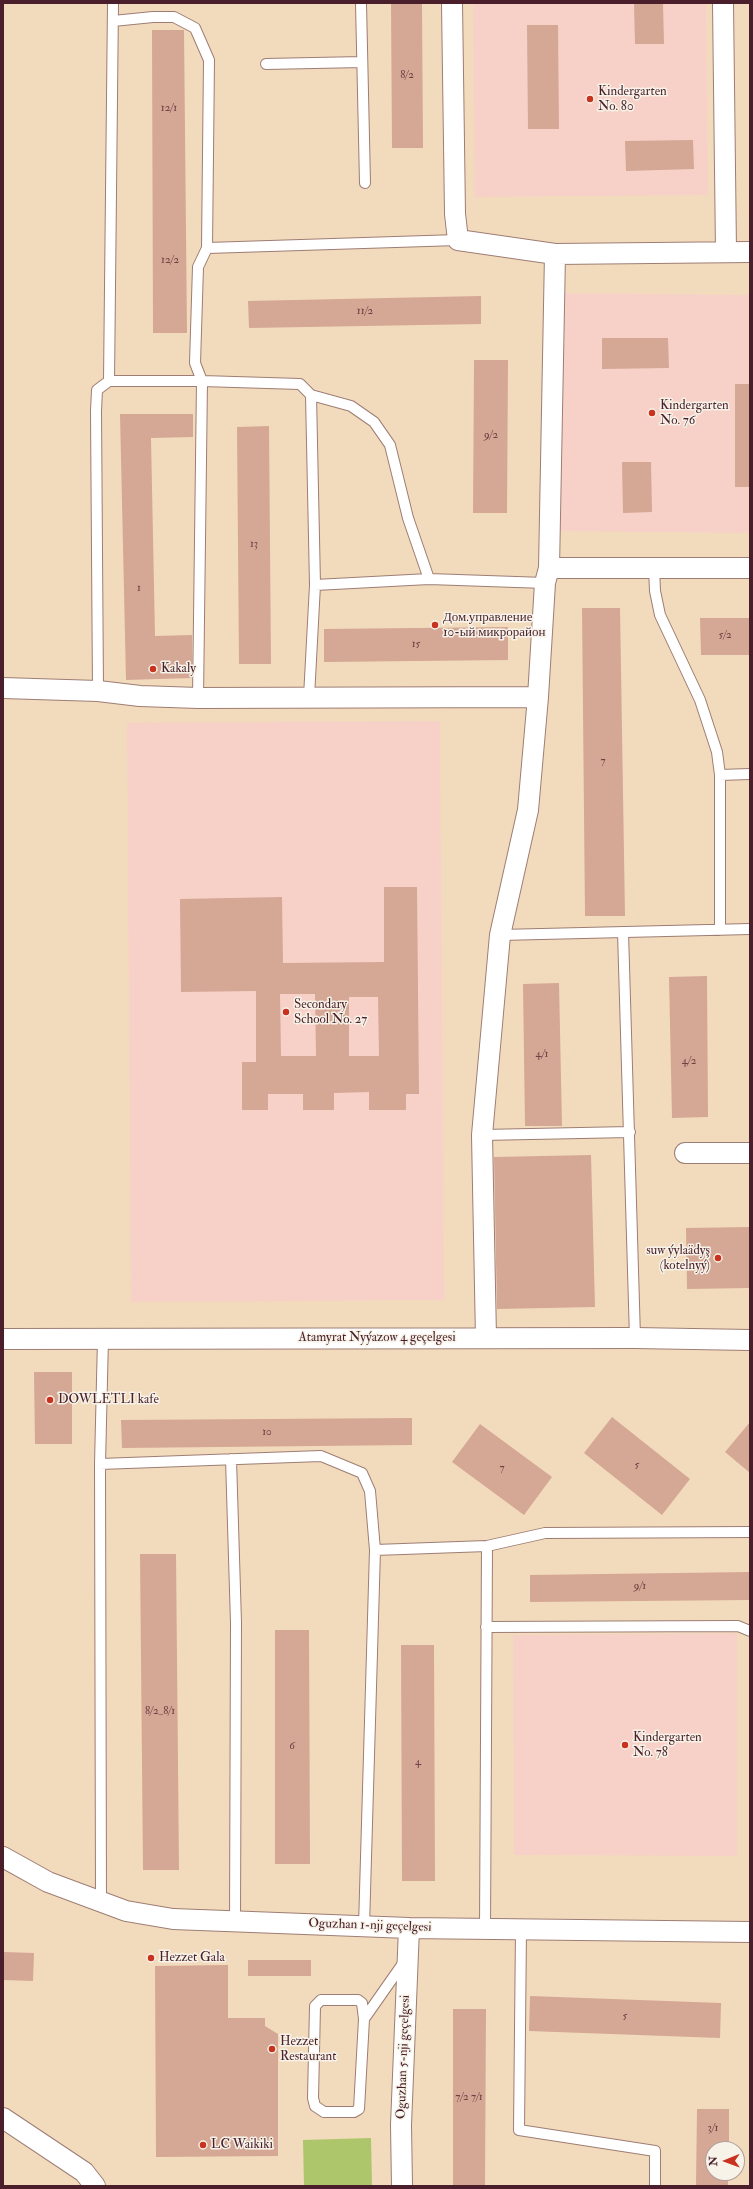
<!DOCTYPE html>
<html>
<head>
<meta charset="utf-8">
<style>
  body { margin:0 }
  #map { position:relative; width:753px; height:2189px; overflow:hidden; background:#f2dbbc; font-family:"IM FELL Double Pica",serif }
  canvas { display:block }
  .frame { position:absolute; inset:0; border:4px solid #4a1f2b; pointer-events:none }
  .north { position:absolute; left:705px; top:2141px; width:40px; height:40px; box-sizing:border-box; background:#f7f3e8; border:1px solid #b29e9c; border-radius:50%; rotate:269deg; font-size:11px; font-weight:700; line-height:16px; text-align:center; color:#4a1f2b }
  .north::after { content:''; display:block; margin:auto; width:14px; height:18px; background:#c8321e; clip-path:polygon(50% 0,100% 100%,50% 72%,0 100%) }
</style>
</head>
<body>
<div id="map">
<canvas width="753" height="2189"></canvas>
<div class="frame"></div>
<div class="north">N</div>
</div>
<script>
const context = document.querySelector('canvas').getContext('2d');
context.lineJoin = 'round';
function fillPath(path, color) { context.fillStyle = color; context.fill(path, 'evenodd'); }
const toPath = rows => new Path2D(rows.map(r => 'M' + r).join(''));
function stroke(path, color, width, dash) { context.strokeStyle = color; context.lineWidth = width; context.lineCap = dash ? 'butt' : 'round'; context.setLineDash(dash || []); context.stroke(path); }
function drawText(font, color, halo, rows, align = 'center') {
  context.font = font + ' "IM FELL Double Pica",serif'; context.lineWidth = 3; context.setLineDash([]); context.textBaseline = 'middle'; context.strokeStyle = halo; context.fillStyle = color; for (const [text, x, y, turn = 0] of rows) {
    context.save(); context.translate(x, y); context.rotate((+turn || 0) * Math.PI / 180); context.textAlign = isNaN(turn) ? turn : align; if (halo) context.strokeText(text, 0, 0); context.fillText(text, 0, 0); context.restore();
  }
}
const built = toPath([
  [473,3,706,3,708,195,475,197],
  [555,293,750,295,750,533,553,531],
  [440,721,444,1300,131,1302,127,723],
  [737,1633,737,1856,514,1855,513,1635]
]);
const green = toPath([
  [371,2138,372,2186,304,2186,303,2140]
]);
const building = toPath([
  [391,3,422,3,423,148,392,148],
  [634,3,663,3,664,44,635,44],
  [527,25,558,25,559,129,528,129],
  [152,30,184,30,187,333,153,333],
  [693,140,694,169,626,171,625,141],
  [481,296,481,324,249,328,248,301],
  [602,338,668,338,669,368,602,369],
  [474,360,508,360,507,513,473,513],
  [735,384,750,384,750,487,735,487],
  [120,414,193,414,193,437,151,438,155,636,192,635,192,678,126,680],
  [269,426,271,664,239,664,237,427],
  [622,462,651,462,652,512,623,513],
  [582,608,620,608,625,916,585,916],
  [700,618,750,618,750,655,701,655],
  [508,627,508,660,324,662,324,629],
  [384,887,417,887,419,1094,406,1094,406,1110,369,1110,369,1092,334,1093,334,1110,303,1110,303,1094,268,1094,268,1110,242,1110,242,1062,256,1062,256,991,181,992,180,899,282,897,283,963,384,962],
  [280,994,315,994,316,1056,281,1056],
  [349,997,378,997,379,1056,349,1056],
  [707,976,708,1117,672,1118,669,977],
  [559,983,562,1126,525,1126,523,984],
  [591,1155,595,1307,497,1309,494,1157],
  [750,1227,750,1288,687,1289,686,1228],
  [34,1372,72,1372,72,1444,35,1444],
  [612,1417,690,1479,662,1515,584,1453],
  [412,1418,412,1445,122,1448,121,1420],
  [750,1422,750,1473,725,1452],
  [480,1424,552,1477,524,1515,452,1462],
  [140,1554,176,1554,179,1870,143,1870],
  [750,1572,750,1600,530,1602,530,1575],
  [275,1630,309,1630,310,1864,275,1864],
  [401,1645,434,1645,435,1881,402,1881],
  [3,1952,34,1953,33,1981,3,1980],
  [248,1960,311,1960,311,1976,248,1976],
  [228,1965,228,2018,265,2018,265,2026,278,2034,278,2156,156,2157,155,1966],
  [530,1996,721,2003,720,2038,529,2031],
  [453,2009,486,2009,485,2186,453,2186],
  [697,2109,729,2109,729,2149,713,2149,713,2173,728,2173,728,2186,696,2186]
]);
const lane = toPath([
  [361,3,365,183],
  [113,21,153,17,174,17,195,28,209,60,207,248,198,267,195,363,202,381,198,698],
  [266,64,362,62],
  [207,248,458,240],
  [109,381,202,381,300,384,311,395,315,585,309,697],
  [311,395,351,406,374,422,390,445,408,518,429,579],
  [654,568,655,591,660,615,700,700,717,752,720,775,720,930],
  [315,585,429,579,545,583],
  [98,691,96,411,97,390,109,381,113,3],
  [720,775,750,774],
  [623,932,635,1338],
  [500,935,750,929],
  [482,1135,630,1132],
  [231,1459,236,1623,235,1922],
  [100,1464,321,1456,362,1473,370,1491,375,1550,364,1926],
  [375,1550,487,1546,545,1533,750,1532],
  [486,1627,738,1626,750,1631],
  [101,1902,100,1464,103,1338],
  [485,1929,487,1546],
  [521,1929,519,2130,655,2151,655,2186],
  [364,2019,362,2003,358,2000,321,2000,315,2006,313,2098,315,2106,324,2112,354,2112,359,2109,364,2019,404,1962]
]);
const street = toPath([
  [452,3,455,214,458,240,555,254,750,252],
  [723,3,726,252],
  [549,568,750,568],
  [3,688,98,691,140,696,198,698,538,697,545,583,549,568,555,254],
  [685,1153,750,1153],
  [486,1338,482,1135,500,935,528,810,538,697],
  [3,1339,635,1338,750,1340],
  [3,1857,48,1882,126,1911,173,1919,409,1928,750,1932],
  [3,2118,84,2172,95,2186],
  [402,2186,401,2125,409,1928]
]);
const markers = [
  [590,99,4,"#c8321e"],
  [652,413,4,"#c8321e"],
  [435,625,4,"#c8321e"],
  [153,669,4,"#c8321e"],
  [286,1012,4,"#c8321e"],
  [718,1258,4,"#c8321e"],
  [50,1400,4,"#c8321e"],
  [625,1745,4,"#c8321e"],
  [151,1958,4,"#c8321e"],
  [272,2049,4,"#c8321e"],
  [203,2145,4,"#c8321e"]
];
const numberNames = [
  ["8/2",407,76],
  ["12/1",169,109],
  ["12/2",170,261],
  ["11/2",365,312],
  ["9/2",491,436],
  ["13",254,545],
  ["1",139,589],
  ["5/2",725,636],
  ["15",416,645],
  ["7",603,762],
  ["4/1",542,1055],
  ["4/2",689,1062],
  ["10",267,1433],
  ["5",637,1466],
  ["7",502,1469],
  ["9/1",640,1587],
  ["8/2_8/1",160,1712],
  ["6",292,1747],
  ["4",418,1763],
  ["5",625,2017],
  ["7/2 7/1",469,2098],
  ["3/1",713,2129]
];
const poiNames = [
  ["Kindergarten",598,92],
  ["No. 80",598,107],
  ["Kindergarten",660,406],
  ["No. 76",660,421],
  ["Дом.управление",443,618],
  ["10-ый микрорайон",443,633],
  ["Kakaly",161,669],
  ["Secondary",294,1005],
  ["School No. 27",294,1020],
  ["suw ýylaädyş",710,1251,"right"],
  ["(kotelnyý)",710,1266,"right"],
  ["DOWLETLI kafe",58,1400],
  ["Kindergarten",633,1738],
  ["No. 78",633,1753],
  ["Hezzet Gala",159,1958],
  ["Hezzet",280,2042],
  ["Restaurant",280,2057],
  ["LC Waikiki",211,2145]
];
const streetNames = [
  ["Atamyrat Nyýazow 4 geçelgesi",377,1338],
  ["Oguzhan 1-nji geçelgesi",370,1926,2],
  ["Oguzhan 5-nji geçelgesi",404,2057,-88]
];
fillPath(built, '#f7d1c7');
fillPath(green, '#adc66c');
fillPath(building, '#d5a795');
stroke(lane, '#9e7d74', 12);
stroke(street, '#9e7d74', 22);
stroke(lane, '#fff', 10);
stroke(street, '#fff', 20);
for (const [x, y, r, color] of markers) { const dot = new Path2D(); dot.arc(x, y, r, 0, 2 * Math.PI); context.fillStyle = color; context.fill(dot); stroke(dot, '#f7f3e8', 1.5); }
drawText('11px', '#6d4146', null, numberNames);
drawText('13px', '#4a1f2b', '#f7f3e8', poiNames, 'left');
drawText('13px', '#4a1f2b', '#f7f3e8', streetNames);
</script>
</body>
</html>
